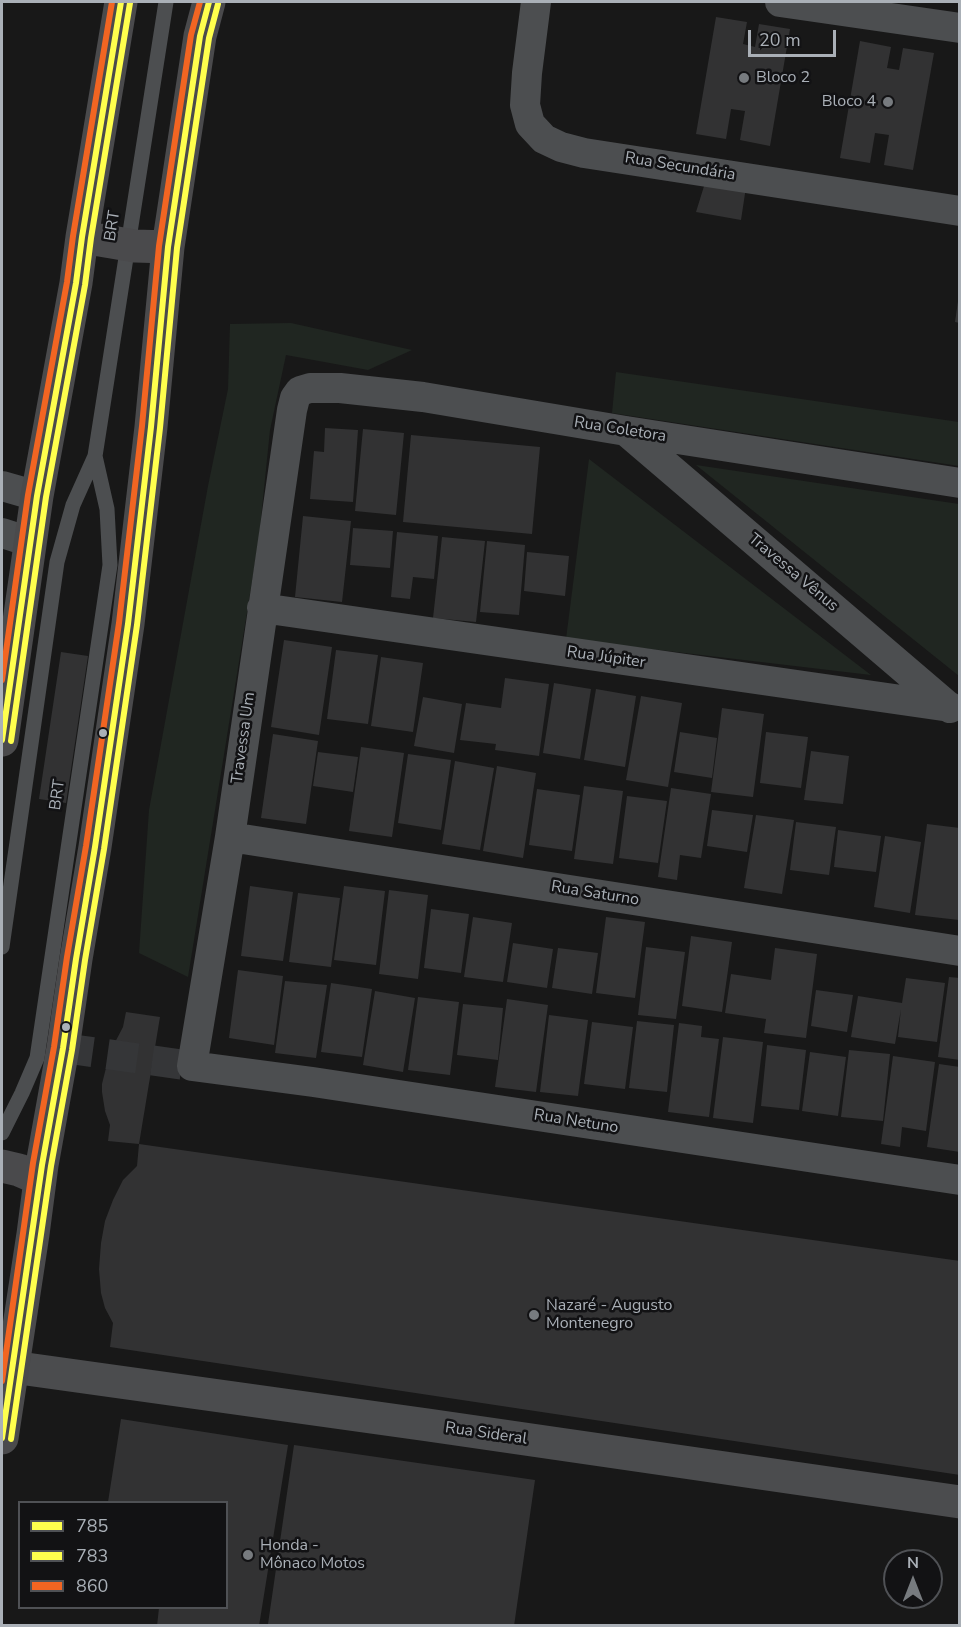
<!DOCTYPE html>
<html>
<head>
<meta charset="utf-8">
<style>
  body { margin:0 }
  #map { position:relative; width:961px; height:1627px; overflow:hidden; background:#181818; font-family:"Nunito Sans",sans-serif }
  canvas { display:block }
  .frame { position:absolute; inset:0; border:3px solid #aab0b7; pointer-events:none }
  .legend { position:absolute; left:18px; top:1501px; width:210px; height:108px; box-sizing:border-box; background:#121214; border:2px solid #4f5155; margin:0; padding:8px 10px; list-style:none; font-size:18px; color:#aab0b7 }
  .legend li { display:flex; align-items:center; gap:12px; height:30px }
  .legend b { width:30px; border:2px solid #4f5155 }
  .north { position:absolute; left:883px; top:1549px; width:60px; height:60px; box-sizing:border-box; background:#121214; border:2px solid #4f5155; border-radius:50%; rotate:0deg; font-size:16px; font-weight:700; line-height:24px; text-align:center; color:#aab0b7 }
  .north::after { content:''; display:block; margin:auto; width:21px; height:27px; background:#777b7f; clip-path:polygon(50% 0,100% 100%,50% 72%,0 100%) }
  .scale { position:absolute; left:748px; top:30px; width:88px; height:27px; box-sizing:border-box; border:3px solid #aab0b7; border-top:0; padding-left:8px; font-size:18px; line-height:21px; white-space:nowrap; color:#aab0b7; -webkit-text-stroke:4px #121214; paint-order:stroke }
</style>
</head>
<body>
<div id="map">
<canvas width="961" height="1627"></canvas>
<div class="frame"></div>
<ul class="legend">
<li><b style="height:8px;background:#ffff4d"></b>785</li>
<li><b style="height:8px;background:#ffff4d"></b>783</li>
<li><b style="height:8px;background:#f26522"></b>860</li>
</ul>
<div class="north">N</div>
<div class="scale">20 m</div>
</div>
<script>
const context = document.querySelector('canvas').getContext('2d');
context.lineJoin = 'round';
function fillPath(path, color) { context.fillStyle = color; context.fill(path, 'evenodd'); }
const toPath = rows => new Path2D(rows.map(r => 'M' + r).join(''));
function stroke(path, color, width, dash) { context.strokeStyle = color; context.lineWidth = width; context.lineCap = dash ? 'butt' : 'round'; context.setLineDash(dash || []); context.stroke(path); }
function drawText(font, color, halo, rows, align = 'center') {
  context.font = font + ' "Nunito Sans",sans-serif'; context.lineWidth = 5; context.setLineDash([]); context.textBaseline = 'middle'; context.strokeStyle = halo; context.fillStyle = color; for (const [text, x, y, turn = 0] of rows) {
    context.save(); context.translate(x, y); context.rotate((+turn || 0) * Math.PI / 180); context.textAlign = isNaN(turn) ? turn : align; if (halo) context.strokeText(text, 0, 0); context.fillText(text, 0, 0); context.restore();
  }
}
const green = toPath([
  [291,323,412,350,368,370,286,355,270,430,259,538,188,977,139,953,149,810,208,486,228,389,230,324],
  [616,372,959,422,959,466,612,413],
  [589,459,871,675,566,639],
  [696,465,959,504,959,676]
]);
const building = toPath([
  [716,17,747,22,743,44,755,47,759,24,790,29,770,146,740,140,745,111,731,109,726,139,696,134],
  [860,41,891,47,887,68,899,70,903,48,934,53,913,170,884,165,889,135,875,133,870,163,840,158],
  [705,183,746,187,741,220,696,212],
  [958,301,960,301,960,323,955,322],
  [325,428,358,430,353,502,310,499,314,451,324,452],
  [363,429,404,433,396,515,355,511],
  [411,435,540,447,532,534,403,522],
  [303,516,351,521,342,602,295,597],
  [353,528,393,531,390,568,350,565],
  [397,532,438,536,434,579,413,577,410,599,391,597],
  [442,537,485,541,476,622,433,618],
  [487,541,525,545,519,615,480,612],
  [527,552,569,556,565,596,524,591],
  [284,640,332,647,319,735,271,727],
  [336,650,378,655,368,724,327,719],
  [61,652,88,656,66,803,39,799],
  [381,657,423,663,413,732,371,726],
  [505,678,549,684,539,756,495,750,496,744,460,740,466,703,501,708],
  [554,683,591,689,580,759,543,753],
  [596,689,636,696,625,767,584,760],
  [641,696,682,703,668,787,626,780],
  [423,697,462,704,454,753,414,746],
  [722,708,764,714,753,797,711,792],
  [680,732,717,738,712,778,674,772],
  [766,732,808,737,801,788,760,783],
  [273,734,318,741,306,824,261,818],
  [361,747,404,753,392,837,349,831],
  [811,751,849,756,843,804,804,800],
  [318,752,358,757,353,792,313,786],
  [408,754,451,760,441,830,398,823],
  [455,761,494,768,480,850,442,844],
  [497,766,536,773,523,858,483,851],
  [584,786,623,791,613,864,574,859],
  [671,788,711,794,701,858,680,855,677,880,658,877],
  [537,789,580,795,572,851,529,845],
  [627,796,667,801,658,863,619,858],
  [712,810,753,815,747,852,707,846],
  [756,815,794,820,782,894,744,888],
  [796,822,836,827,829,875,790,870],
  [927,824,960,828,959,920,915,915],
  [838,830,881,836,876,872,834,867],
  [885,836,921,842,910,913,874,907],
  [250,886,293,892,283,961,241,956],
  [344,886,385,891,376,965,334,960],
  [389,890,428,895,418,979,379,974],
  [298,893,340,898,331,967,289,962],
  [431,909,469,914,461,973,424,968],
  [473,917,512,923,503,982,464,977],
  [606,917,645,922,635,998,596,993],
  [691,936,732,942,722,1012,682,1006],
  [513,943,553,949,547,988,507,982],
  [646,947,685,952,676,1019,638,1015],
  [558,948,598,953,592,994,552,988],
  [775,948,817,954,806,1038,764,1033,766,1019,725,1013,731,974,771,980],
  [238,970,283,976,274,1045,229,1038],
  [949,977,960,978,960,1060,938,1057],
  [906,978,945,983,937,1042,898,1037,901,1009,895,1044,851,1037,858,996,902,1003],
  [285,981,327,985,316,1058,275,1053],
  [331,983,372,989,362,1057,321,1052],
  [816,990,853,995,847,1032,811,1026],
  [375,991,415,998,403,1072,363,1065],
  [418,997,459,1002,450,1075,408,1070],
  [507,999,548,1005,536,1092,495,1087],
  [463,1004,503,1008,498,1060,457,1055],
  [126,1012,160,1017,139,1144,108,1141,110,1125,105,1111,102,1092,102,1084,110,1052,123,1027],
  [549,1015,588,1020,578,1096,540,1092],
  [637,1021,674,1025,667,1092,629,1088],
  [592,1022,633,1027,625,1089,584,1084],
  [679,1023,702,1026,701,1037,719,1039,709,1117,668,1112],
  [723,1037,763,1042,753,1123,713,1118],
  [767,1045,806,1050,799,1110,761,1106],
  [849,1050,890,1054,883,1121,841,1117],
  [810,1052,846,1057,838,1116,802,1111],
  [893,1056,935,1062,926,1131,902,1127,900,1147,881,1144],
  [939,1064,960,1067,960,1152,927,1147],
  [139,1144,960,1261,960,1475,110,1347,113,1323,105,1308,101,1293,99,1269,101,1243,105,1221,113,1200,123,1180,137,1166],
  [121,1419,288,1445,259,1626,157,1626,159,1608,226,1608,226,1502,108,1502],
  [294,1445,535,1480,514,1626,268,1624]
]);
const streetTunnel = toPath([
  [63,1048,192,1066]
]);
const lane = toPath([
  [2,947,57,562,73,505,95,456,166,2],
  [2,1133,22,1093,37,1058,110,565,107,509,95,456]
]);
const street = toPath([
  [536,2,527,73,525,105,530,124,544,139,561,147,584,153,960,211],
  [780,2,960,28],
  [626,431,950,708],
  [960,483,626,431,423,397,340,388,310,388,300,391,295,398,292,410,230,837,192,1066,313,1082,960,1180],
  [2,486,37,496],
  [2,533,30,542],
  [262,608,950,707],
  [230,837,960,951]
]);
const secondary = toPath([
  [12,1367,428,1425,960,1502]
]);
const primary = toPath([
  [82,237,135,246,168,247],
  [2,740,37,496,76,283,82,237,121,2],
  [2,1166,19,1170,40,1179],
  [2,1438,33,1234,42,1165,63,1048,76,959,95,847,128,624,151,427,168,247,200,36,209,2]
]);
const bus1 = toPath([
  [2,740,37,496,76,283,82,237,121,2],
  [2,1438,42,1165,63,1048,76,959,95,847,128,624,151,427,168,247,200,36,209,2]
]);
const bus2 = toPath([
  [11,741,46,497,85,285,91,238,130,3],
  [11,1439,51,1166,72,1050,85,960,104,849,137,625,160,428,177,248,209,38,218,4]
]);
const bus3 = toPath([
  [2,680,28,495,67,282,73,236,112,2],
  [2,1381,33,1163,54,1047,67,957,86,846,119,623,142,426,159,246,191,35,200,2]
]);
const markers = [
  [744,78,6,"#777b7f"],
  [888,102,6,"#777b7f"],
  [103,733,5,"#aab0b7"],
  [66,1027,5,"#aab0b7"],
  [534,1315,6,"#777b7f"],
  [248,1555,6,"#777b7f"]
];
const poiNames = [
  ["Bloco 2",756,78],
  ["Bloco 4",876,102,"right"],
  ["Nazaré - Augusto",546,1306],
  ["Montenegro",546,1324],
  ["Honda -",260,1546],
  ["Mônaco Motos",260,1564]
];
const streetNames = [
  ["Rua Secundária",680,167,9],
  ["BRT",113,226,-81],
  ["Rua Coletora",620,430,9],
  ["Travessa Vênus",793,573,40],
  ["Rua Júpiter",606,658,8],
  ["Travessa Um",244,738,-82],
  ["BRT",58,795,-82],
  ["Rua Saturno",595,894,9],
  ["Rua Netuno",576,1122,9],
  ["Rua Sideral",486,1434,8]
];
fillPath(green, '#202621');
fillPath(building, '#323233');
stroke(streetTunnel, '#353638', 30, [30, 15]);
stroke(lane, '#4c4e50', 15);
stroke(street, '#4c4e50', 30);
stroke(secondary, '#4b4c4e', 33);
stroke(primary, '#4a4a4c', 33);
stroke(bus1, '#ffff4d', 6);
stroke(bus2, '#ffff4d', 6);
stroke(bus3, '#f26522', 6);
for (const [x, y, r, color] of markers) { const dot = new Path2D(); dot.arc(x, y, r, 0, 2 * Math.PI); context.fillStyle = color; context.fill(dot); stroke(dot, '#121214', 2); }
drawText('16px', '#aab0b7', '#121214', poiNames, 'left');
drawText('16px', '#aab0b7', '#121214', streetNames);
</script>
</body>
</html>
